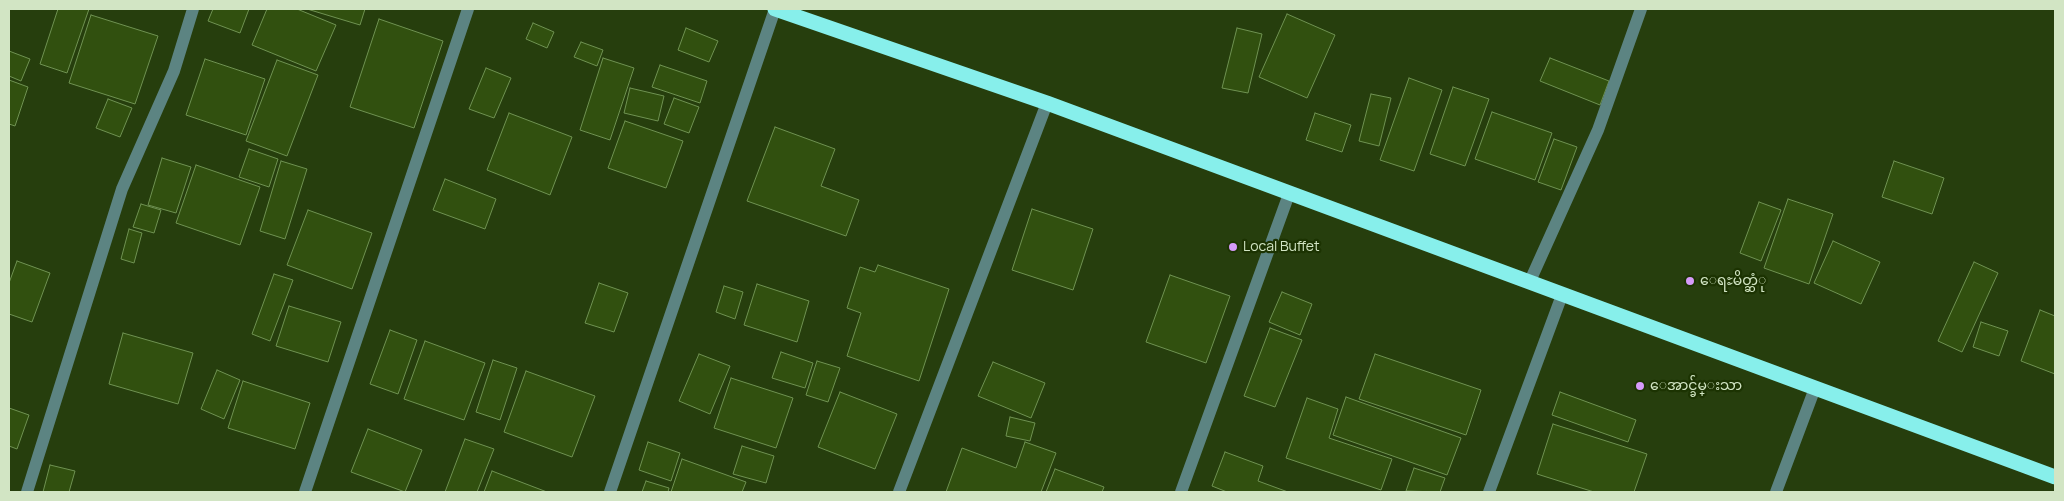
<!DOCTYPE html>
<html>
<head>
<meta charset="utf-8">
<style>
  body { margin:0 }
  #map { position:relative; width:2064px; height:501px; overflow:hidden; background:#263e0d; font-family:Manrope,sans-serif }
  canvas { display:block }
  .frame { position:absolute; inset:0; border:10px solid #d2e5c4; pointer-events:none }
</style>
</head>
<body>
<div id="map">
<canvas width="2064" height="501"></canvas>
<div class="frame"></div>
</div>
<script>
const context = document.querySelector('canvas').getContext('2d');
context.lineJoin = 'round';
function fillPath(path, color) { context.fillStyle = color; context.fill(path, 'evenodd'); }
const toPath = rows => new Path2D(rows.map(r => 'M' + r).join(''));
function stroke(path, color, width, dash) { context.strokeStyle = color; context.lineWidth = width; context.lineCap = dash ? 'butt' : 'round'; context.setLineDash(dash || []); context.stroke(path); }
function drawText(font, color, halo, rows, align = 'center') {
  context.font = font + ' Manrope,"Noto Sans Myanmar",sans-serif'; context.lineWidth = 4.5; context.setLineDash([]); context.textBaseline = 'middle'; context.strokeStyle = halo; context.fillStyle = color; for (const [text, x, y, turn = 0] of rows) {
    context.save(); context.translate(x, y); context.rotate((+turn || 0) * Math.PI / 180); context.textAlign = isNaN(turn) ? turn : align; if (halo) context.strokeText(text, 0, 0); context.fillText(text, 0, 0); context.restore();
  }
}
const building = toPath([
  [58,9,89,9,67,73,40,64,58,9],
  [213,9,249,9,240,33,208,21,213,9],
  [267,9,297,9,336,25,316,71,252,45,267,9],
  [307,9,365,9,360,25,307,9],
  [1287,14,1335,35,1307,98,1259,77,1287,14],
  [91,15,158,36,135,104,69,83,91,15],
  [379,19,443,41,414,128,350,107,379,19],
  [533,23,554,32,547,48,526,39,533,23],
  [686,28,718,41,709,62,678,50,686,28],
  [1237,28,1262,34,1248,93,1222,88,1237,28],
  [581,42,603,50,597,66,574,57,581,42],
  [9,51,30,59,21,81,9,76,9,51],
  [603,58,634,68,610,140,580,130,603,58],
  [1550,58,1609,81,1600,105,1540,81,1550,58],
  [205,59,265,79,246,135,186,115,205,59],
  [277,60,318,75,287,156,246,141,277,60],
  [660,65,707,81,700,103,652,87,660,65],
  [486,68,511,78,494,118,469,109,486,68],
  [1409,78,1442,90,1414,171,1380,160,1409,78],
  [9,80,28,87,15,126,9,124,9,80],
  [1453,87,1489,99,1465,166,1430,154,1453,87],
  [630,88,664,96,658,121,624,113,630,88],
  [1371,94,1391,98,1379,146,1359,141,1371,94],
  [674,98,699,107,689,133,664,124,674,98],
  [108,99,132,108,120,137,96,128,108,99],
  [1492,112,1552,133,1535,180,1475,159,1492,112],
  [509,113,572,137,550,195,487,170,509,113],
  [1315,113,1351,125,1342,152,1306,140,1315,113],
  [625,121,683,141,666,188,608,168,625,121],
  [775,127,835,149,821,186,859,200,846,236,747,201,775,127],
  [1554,139,1577,147,1561,190,1538,182,1554,139],
  [249,149,278,159,269,187,239,177,249,149],
  [162,158,191,167,176,213,148,205,162,158],
  [281,161,307,169,285,239,260,231,281,161],
  [1894,161,1944,178,1932,214,1882,197,1894,161],
  [196,165,260,187,240,245,176,223,196,165],
  [445,179,496,199,485,229,433,210,445,179],
  [1788,199,1833,214,1809,284,1764,268,1788,199],
  [1759,202,1781,210,1761,261,1740,253,1759,202],
  [141,204,161,210,154,233,133,227,141,204],
  [1032,209,1093,229,1073,290,1012,270,1032,209],
  [308,210,372,233,352,289,287,265,308,210],
  [129,229,142,233,134,263,121,259,129,229],
  [1833,241,1880,262,1861,304,1814,283,1833,241],
  [17,261,50,273,32,322,9,314,9,283,17,261],
  [1974,262,1998,273,1962,352,1938,341,1974,262],
  [878,265,949,289,919,381,847,356,861,313,847,308,860,267,875,272,878,265],
  [274,274,293,280,270,341,252,334,274,274],
  [1170,275,1230,296,1206,363,1146,342,1170,275],
  [599,283,628,293,614,332,585,323,599,283],
  [757,284,809,301,797,342,744,325,757,284],
  [724,286,743,292,735,319,716,312,724,286],
  [1282,292,1312,304,1300,335,1269,322,1282,292],
  [289,306,341,322,328,362,276,346,289,306],
  [2040,310,2055,316,2055,374,2021,361,2040,310],
  [1981,322,2008,331,1999,356,1973,347,1981,322],
  [1270,328,1302,340,1275,407,1244,396,1270,328],
  [390,330,417,340,398,394,370,384,390,330],
  [123,333,193,353,178,404,109,384,123,333],
  [425,341,485,363,464,420,404,399,425,341],
  [781,352,813,363,805,388,772,378,781,352],
  [699,354,730,366,710,414,679,401,699,354],
  [1375,354,1481,390,1466,435,1359,399,1375,354],
  [493,360,517,368,500,420,476,412,493,360],
  [817,361,840,368,828,402,806,395,817,361],
  [993,362,1045,383,1031,418,978,396,993,362],
  [217,370,240,380,224,419,201,409,217,370],
  [526,371,595,396,572,457,504,432,526,371],
  [731,378,793,398,776,448,714,428,731,378],
  [243,381,310,403,295,449,228,428,243,381],
  [840,392,897,414,875,469,818,447,840,392],
  [1560,392,1636,420,1628,442,1552,415,1560,392],
  [1346,397,1461,438,1447,475,1333,435,1346,397],
  [1307,398,1338,409,1329,438,1392,459,1381,490,1286,458,1307,398],
  [9,408,29,415,17,449,9,446,9,408],
  [1010,417,1035,423,1030,441,1006,436,1010,417],
  [1553,424,1647,454,1634,492,1594,492,1537,474,1553,424],
  [368,429,422,450,405,492,351,472,368,429],
  [465,439,494,449,477,492,445,492,465,439],
  [648,442,680,453,671,481,639,470,648,442],
  [1025,442,1056,453,1041,492,946,492,962,448,1016,468,1025,442],
  [742,446,774,456,766,483,733,474,742,446],
  [1225,452,1263,466,1258,481,1288,492,1227,492,1212,486,1225,452],
  [682,459,746,482,742,492,671,492,682,459],
  [50,465,75,471,69,492,43,492,50,465],
  [1414,468,1445,478,1440,492,1406,491,1414,468],
  [1055,469,1104,487,1102,492,1046,492,1055,469],
  [492,471,547,492,484,492,492,471],
  [646,481,669,488,668,492,642,492,646,481]
]);
const minor = toPath([
  [1530,281,1598,130,1641,9],
  [27,492,122,189,174,71,193,9],
  [305,492,468,9],
  [610,492,775,9],
  [899,492,1047,103],
  [1181,492,1289,194],
  [1489,492,1562,295],
  [1776,492,1815,388]
]);
const highway = toPath([
  [775,9,1047,103,2055,477]
]);
const markers = [
  [1233,247,5,"#d69bfa"],
  [1690,281,5,"#d69bfa"],
  [1640,386,5,"#d69bfa"]
];
const poiNames = [
  ["Local Buffet",1243,247],
  ["ေရႊမိတ္ဆံု",1700,281],
  ["ေအာင္ခ်မ္းသာ",1650,386]
];
fillPath(building, '#31500f');
stroke(building, '#6f9252', 1);
stroke(minor, '#5c8482', 12);
stroke(highway, '#87efeb', 15);
for (const [x, y, r, color] of markers) { const dot = new Path2D(); dot.arc(x, y, r, 0, 2 * Math.PI); context.fillStyle = color; context.fill(dot); stroke(dot, '#1c3302', 2); }
drawText('14px', '#d2e5c4', '#1c3302', poiNames, 'left');
</script>
</body>
</html>
